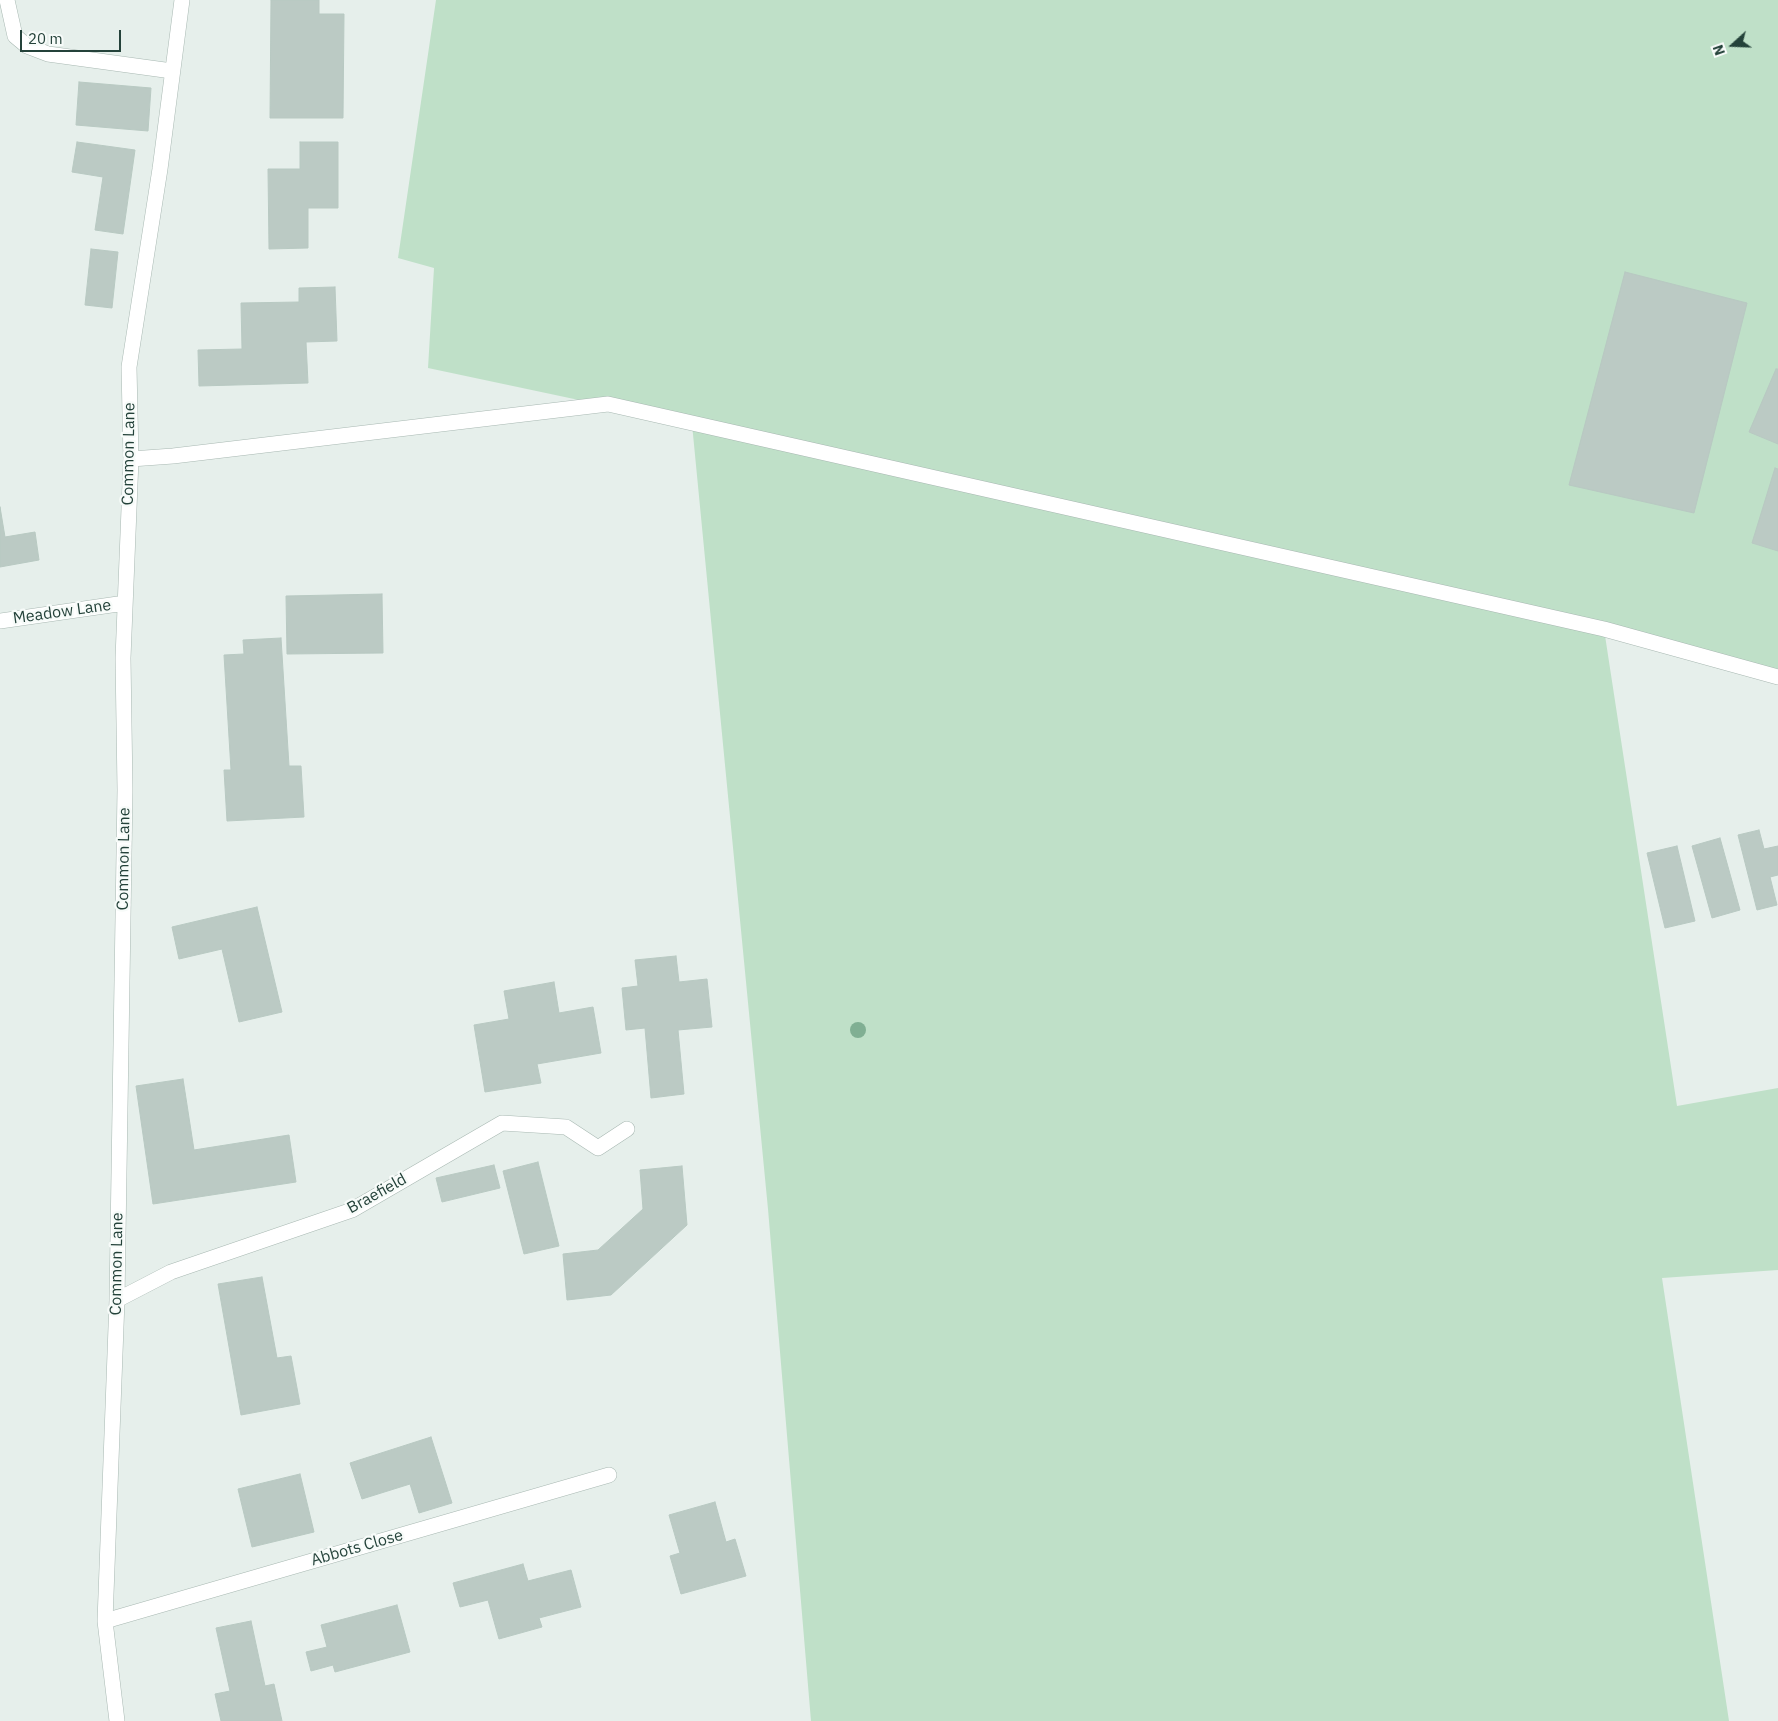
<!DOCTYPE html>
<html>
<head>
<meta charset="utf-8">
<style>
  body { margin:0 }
  #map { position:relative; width:1778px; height:1721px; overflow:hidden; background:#e6efeb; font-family:"IBM Plex Sans",sans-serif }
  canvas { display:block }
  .north { position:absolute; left:1708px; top:20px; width:50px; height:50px; -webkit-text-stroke:4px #f7fbf9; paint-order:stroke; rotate:250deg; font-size:14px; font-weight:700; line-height:20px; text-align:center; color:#24423a }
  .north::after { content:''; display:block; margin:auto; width:18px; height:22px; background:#24423a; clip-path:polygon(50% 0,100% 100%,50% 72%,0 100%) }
  .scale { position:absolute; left:20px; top:30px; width:101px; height:22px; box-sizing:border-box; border:2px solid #24423a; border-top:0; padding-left:6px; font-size:15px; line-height:18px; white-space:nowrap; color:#24423a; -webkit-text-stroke:4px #f7fbf9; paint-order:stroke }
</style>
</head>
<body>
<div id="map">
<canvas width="1778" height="1721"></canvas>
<div class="north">N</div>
<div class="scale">20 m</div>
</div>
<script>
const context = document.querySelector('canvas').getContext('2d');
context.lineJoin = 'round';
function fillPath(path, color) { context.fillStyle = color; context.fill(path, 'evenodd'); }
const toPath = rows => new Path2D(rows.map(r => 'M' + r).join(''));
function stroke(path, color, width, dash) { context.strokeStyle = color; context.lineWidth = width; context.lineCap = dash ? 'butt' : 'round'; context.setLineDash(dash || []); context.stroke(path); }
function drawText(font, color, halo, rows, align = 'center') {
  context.font = font + ' "IBM Plex Sans",sans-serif'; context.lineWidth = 4.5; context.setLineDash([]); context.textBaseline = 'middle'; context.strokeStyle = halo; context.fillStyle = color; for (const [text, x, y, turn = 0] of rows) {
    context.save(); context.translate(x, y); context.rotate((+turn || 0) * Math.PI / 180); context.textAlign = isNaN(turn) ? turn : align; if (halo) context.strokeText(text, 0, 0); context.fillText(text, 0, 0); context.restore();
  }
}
const green = toPath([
  [436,0,1778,0,1778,677,1604,629,1677,1106,1778,1088,1778,1270,1662,1278,1729,1721,811,1721,768,1209,692,424,428,368,434,268,398,258]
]);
const building = toPath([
  [271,0,319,0,319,14,344,14,343,118,270,118,271,0],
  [79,82,151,88,148,131,76,125,79,82],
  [77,142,135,150,123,234,95,230,103,177,72,172,77,142],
  [300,142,338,142,338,208,308,208,308,248,269,249,268,169,300,169,300,142],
  [91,249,118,252,112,308,85,305,91,249],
  [1625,272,1747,303,1694,513,1569,485,1625,272],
  [335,287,337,341,306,342,308,383,199,386,198,350,242,349,241,303,299,302,299,288,335,287],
  [1776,369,1778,369,1778,444,1749,432,1776,369],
  [1775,468,1778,469,1778,551,1752,543,1775,468],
  [0,507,5,537,35,532,39,560,0,567,0,507],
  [382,594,383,653,287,654,286,596,382,594],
  [281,638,289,766,301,766,304,817,227,821,224,770,231,770,224,655,244,654,243,640,281,638],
  [1759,830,1764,849,1778,846,1778,875,1770,877,1777,905,1757,910,1738,835,1759,830],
  [1720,838,1740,910,1712,918,1692,846,1720,838],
  [1677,846,1695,921,1665,928,1647,853,1677,846],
  [257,907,282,1012,239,1022,222,949,179,959,172,927,257,907],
  [676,956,679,982,707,979,712,1027,678,1030,684,1094,651,1098,645,1028,626,1030,622,988,638,986,635,960,676,956],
  [554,982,559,1013,593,1007,601,1053,537,1064,541,1083,485,1092,474,1025,509,1019,504,991,554,982],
  [183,1079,194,1150,289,1135,296,1182,153,1204,136,1086,183,1079],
  [538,1162,559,1246,524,1254,503,1171,538,1162],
  [494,1165,500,1188,442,1202,436,1178,494,1165],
  [682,1166,687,1225,611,1295,567,1300,563,1254,598,1250,643,1209,640,1170,682,1166],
  [262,1277,277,1358,291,1356,300,1404,241,1415,218,1284,262,1277],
  [431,1437,452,1503,419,1513,410,1484,362,1499,350,1463,431,1437],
  [300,1474,314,1532,252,1547,238,1489,300,1474],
  [715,1502,726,1542,735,1539,746,1576,681,1594,670,1556,680,1553,669,1515,715,1502],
  [523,1564,528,1581,571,1570,581,1607,539,1618,542,1627,499,1639,488,1600,460,1607,453,1583,523,1564],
  [397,1605,410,1652,335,1672,333,1665,311,1671,306,1652,327,1647,321,1625,397,1605],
  [251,1621,265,1686,274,1684,282,1721,221,1721,215,1694,230,1691,216,1628,251,1621]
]);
const lane = toPath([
  [7,0,15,36,27,46,48,54,172,71],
  [131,459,173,456,608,404,1604,629,1778,677]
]);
const street = toPath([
  [0,621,125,603],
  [117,1300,171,1272,352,1210,502,1123,566,1127,598,1148,627,1129],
  [105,1621,609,1475],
  [117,1721,105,1621,117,1300,125,790,123,658,131,459,129,367,160,169,182,0]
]);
const trees = [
  [858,1030]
];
const streetNames = [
  ["Common Lane",129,454,-89],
  ["Meadow Lane",62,612,-8],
  ["Common Lane",124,859,-89],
  ["Braefield",377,1194,-29],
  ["Common Lane",117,1264,-89],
  ["Abbots Close",357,1548,-16]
];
fillPath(green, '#bfe0c8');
fillPath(building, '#bbcac4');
stroke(building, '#b8c9c2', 1);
stroke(lane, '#a8b8b2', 16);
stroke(street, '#a8b8b2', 16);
stroke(lane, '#fff', 15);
stroke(street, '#fff', 15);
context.fillStyle = '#80af93';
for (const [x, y] of trees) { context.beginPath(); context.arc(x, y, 8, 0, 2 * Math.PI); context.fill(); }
drawText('16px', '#24423a', '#f7fbf9', streetNames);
</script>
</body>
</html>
